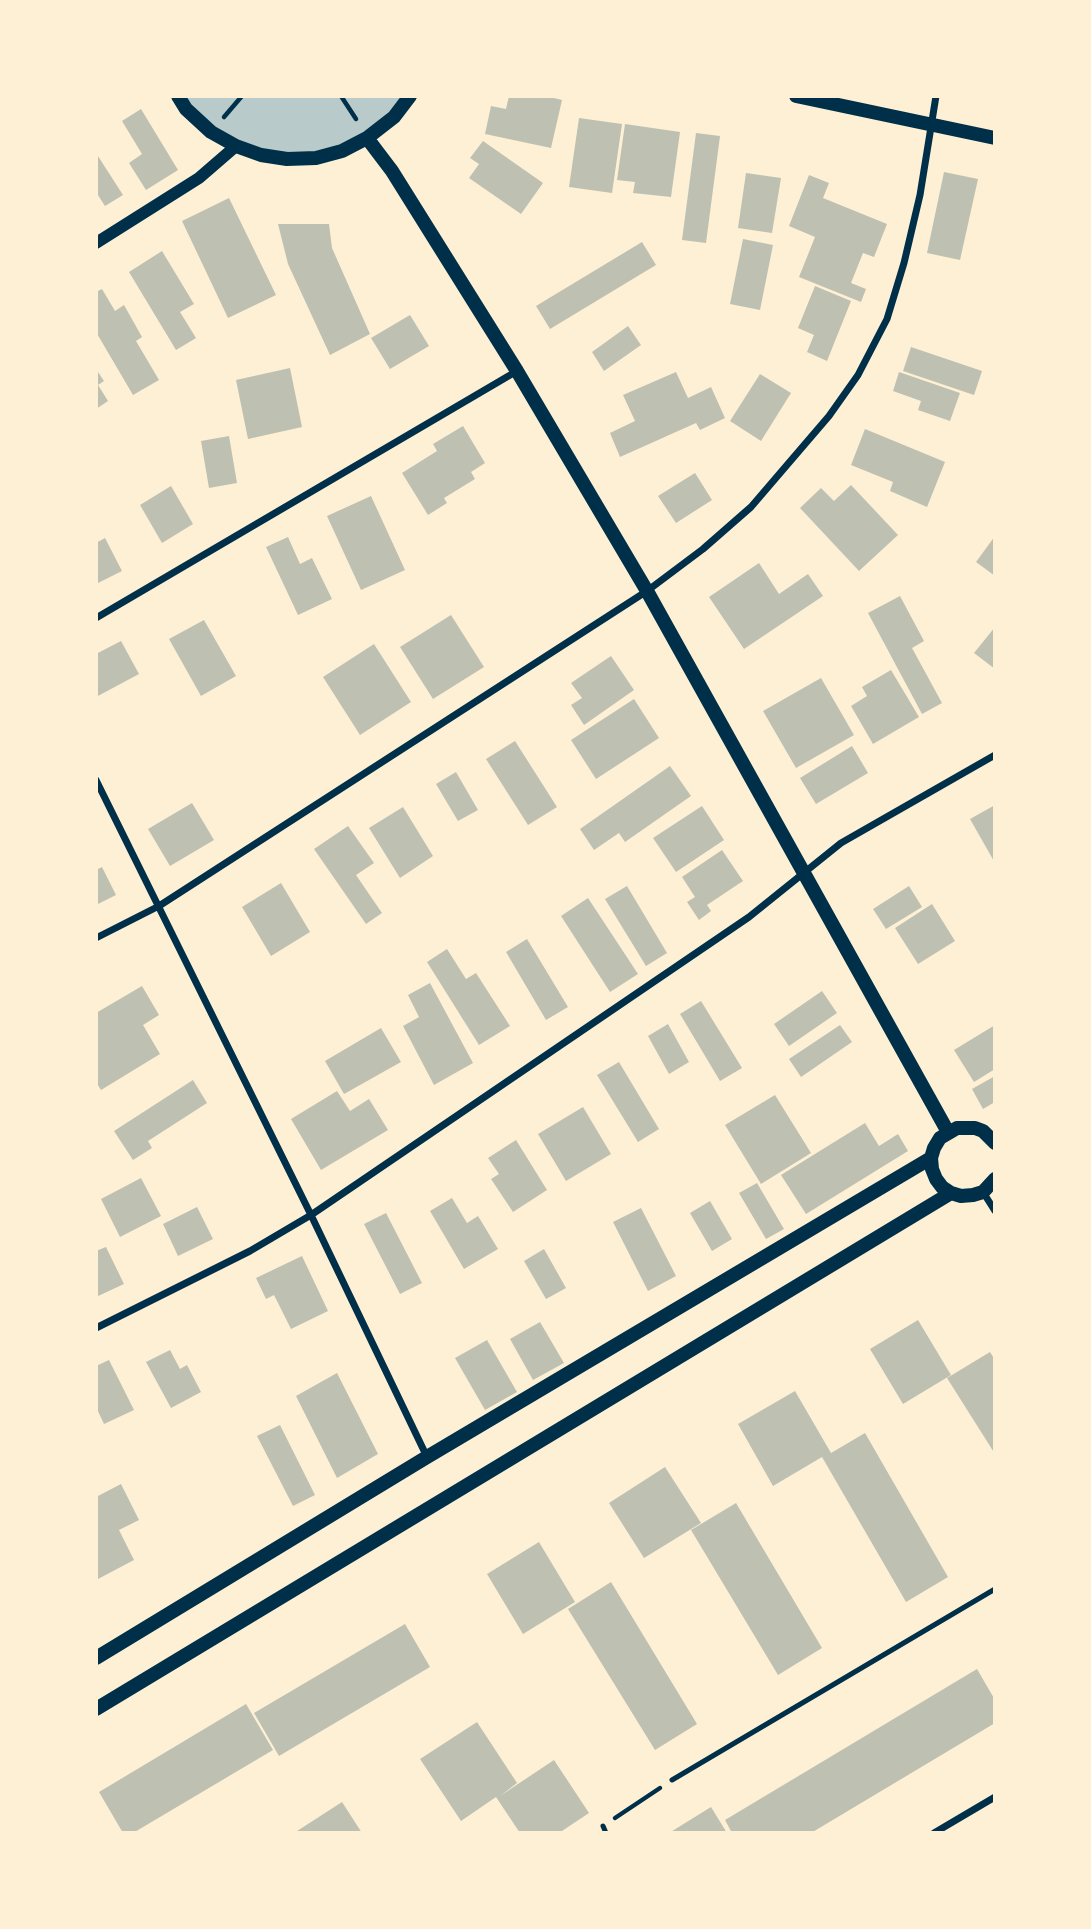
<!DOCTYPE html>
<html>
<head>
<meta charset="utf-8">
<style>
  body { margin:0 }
  #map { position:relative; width:1091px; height:1929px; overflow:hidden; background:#fdf0d5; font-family:"Archivo Narrow",sans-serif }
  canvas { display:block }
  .frame { position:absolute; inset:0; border:98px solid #fdf0d5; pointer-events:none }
</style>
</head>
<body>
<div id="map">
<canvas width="1091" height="1929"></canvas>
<div class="frame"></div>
</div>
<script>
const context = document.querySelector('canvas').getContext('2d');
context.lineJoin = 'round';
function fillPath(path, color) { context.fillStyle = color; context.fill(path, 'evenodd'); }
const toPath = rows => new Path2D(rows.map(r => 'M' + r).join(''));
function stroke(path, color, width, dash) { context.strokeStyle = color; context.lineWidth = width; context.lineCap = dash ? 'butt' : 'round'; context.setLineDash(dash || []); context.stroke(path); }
const green = toPath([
  [178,96,409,96,367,138,316,158,236,146]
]);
const building = toPath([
  [509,96,546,96,562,100,551,148,485,134,491,106,506,109],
  [141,109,178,170,146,190,129,163,142,154,122,121],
  [579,118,622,124,612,193,569,187],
  [625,124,680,132,671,197,633,193,635,182,617,180],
  [696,133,720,136,706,243,682,240],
  [483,141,543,183,521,214,469,178,479,164,470,158],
  [96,153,123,195,105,206,96,192],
  [944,172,978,179,960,260,927,253],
  [746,173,781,178,772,233,738,228],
  [809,175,829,183,823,198,887,224,874,257,863,253,851,283,866,289,861,302,799,277,815,237,789,226],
  [229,198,276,295,228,318,182,221],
  [278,224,329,224,332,248,370,334,330,355,288,264],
  [743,239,773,245,760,310,730,304],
  [642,242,656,265,550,329,536,306],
  [162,251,194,304,180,312,196,338,176,350,129,272],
  [815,286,851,301,827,361,807,352,814,335,798,328],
  [102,289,115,311,124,305,142,337,136,341,159,380,133,395,96,332,96,292],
  [410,315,429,346,390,369,371,338],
  [628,326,641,345,604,371,592,352],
  [911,347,982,371,974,395,903,371],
  [290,368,302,427,248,439,236,380],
  [96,369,104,381,98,385,108,401,96,409],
  [676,372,688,398,711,387,725,418,700,430,696,423,620,457,610,433,635,421,623,395],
  [899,372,960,393,950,421,918,410,921,401,893,391],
  [760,374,791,393,761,441,730,421],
  [463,426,485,463,471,472,475,479,444,498,447,503,428,515,402,473,437,451,433,444],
  [865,429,945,462,927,507,890,491,893,482,851,465],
  [229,436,237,483,209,488,201,441],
  [695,473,712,500,676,523,658,496],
  [851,485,898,535,859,571,800,508,821,488,834,501],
  [171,486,193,524,162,543,140,505],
  [371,496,405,570,361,590,327,516],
  [995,536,995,576,976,562],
  [288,537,300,564,312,558,332,599,298,615,266,547],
  [105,538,122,571,96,584,96,543],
  [759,563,779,594,808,574,823,596,744,649,709,597],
  [900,596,924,641,912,648,942,703,922,714,868,613],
  [451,615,484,667,433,699,400,647],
  [204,620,236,676,201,696,169,639],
  [995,627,995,669,974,653],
  [121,641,139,674,96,697,96,654],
  [374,644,411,702,360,735,323,677],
  [611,656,634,690,584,725,571,705,582,698,571,683],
  [891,670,919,717,873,744,851,706,867,696,862,687],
  [821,678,854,735,796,768,763,711],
  [634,699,659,738,596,779,571,740],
  [515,741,557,807,528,825,486,759],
  [852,746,868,773,816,804,800,778],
  [670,766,691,796,625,842,619,833,594,850,580,829],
  [456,772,478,810,458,821,436,784],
  [192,803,214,840,170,866,148,829],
  [995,805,995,863,970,819],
  [702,806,724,840,676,872,653,838],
  [403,807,433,856,400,878,369,828],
  [348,826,374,863,356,875,382,913,366,924,314,849],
  [722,850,743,881,707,905,711,911,699,920,687,902,695,897,682,877],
  [102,867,116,895,96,905,96,870],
  [281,883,310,932,271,956,242,907],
  [627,886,667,953,646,966,605,899],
  [909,886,922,907,886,929,873,909],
  [588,898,638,974,610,992,561,916],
  [932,904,955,941,918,964,895,928],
  [527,939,568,1007,546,1020,506,952],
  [447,949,466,979,476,973,510,1026,479,1045,427,962],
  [430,983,473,1063,434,1085,403,1026,419,1017,408,995],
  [142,986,159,1015,143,1025,160,1054,101,1090,96,1082,96,1013],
  [822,991,837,1013,789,1046,774,1024],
  [701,1001,742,1068,720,1081,680,1014],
  [668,1024,689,1062,669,1074,648,1036],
  [840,1025,852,1042,801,1077,789,1059],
  [995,1025,995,1069,974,1082,954,1050],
  [381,1028,401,1062,344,1094,325,1061],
  [619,1062,659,1129,638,1142,597,1075],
  [995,1076,995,1102,983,1109,972,1089],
  [193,1080,207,1103,148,1141,152,1148,133,1160,114,1131],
  [337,1091,350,1111,369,1099,388,1130,321,1170,291,1119],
  [775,1095,811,1153,761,1184,725,1125],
  [583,1107,611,1154,566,1181,538,1134],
  [865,1123,879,1146,898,1134,908,1151,806,1214,781,1175],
  [516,1140,547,1190,513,1212,491,1179,499,1174,488,1158],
  [141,1178,161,1216,120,1237,101,1199],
  [757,1183,784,1229,766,1239,739,1193],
  [452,1198,467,1223,478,1216,498,1249,464,1269,430,1211],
  [710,1201,732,1239,712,1251,690,1213],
  [197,1207,213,1239,178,1256,163,1224],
  [641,1208,676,1276,648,1291,613,1222],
  [386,1213,422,1283,400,1294,364,1224],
  [106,1247,124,1284,96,1297,96,1251],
  [544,1249,566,1288,546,1299,524,1261],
  [302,1256,328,1311,291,1329,274,1295,266,1299,256,1278],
  [918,1320,951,1375,903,1404,870,1349],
  [540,1322,564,1363,533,1380,510,1339],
  [487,1340,517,1392,485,1410,455,1358],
  [170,1350,180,1369,187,1365,201,1392,171,1408,146,1362],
  [990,1352,995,1360,995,1454,947,1378],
  [109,1360,134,1410,104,1424,96,1407,96,1366],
  [337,1373,378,1454,337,1478,296,1396],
  [795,1391,831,1453,865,1433,948,1577,906,1602,822,1457,773,1486,738,1424],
  [280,1425,315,1495,293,1506,257,1436],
  [665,1467,701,1523,644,1558,609,1503],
  [121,1484,139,1520,119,1530,134,1560,98,1579,96,1576,96,1497],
  [736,1503,822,1648,778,1675,691,1530],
  [539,1542,575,1602,523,1634,487,1574],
  [611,1582,697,1724,655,1750,568,1609],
  [405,1624,430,1667,279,1756,254,1713],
  [977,1669,995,1700,995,1723,811,1833,732,1833,725,1820],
  [246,1704,273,1750,133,1833,123,1833,99,1792],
  [477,1722,517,1783,500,1796,554,1760,589,1813,559,1833,520,1833,496,1797,461,1821,420,1759],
  [342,1802,362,1833,294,1833],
  [711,1807,727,1833,669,1833]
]);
const path = toPath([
  [341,96,356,119],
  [224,117,242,96],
  [615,1818,660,1788]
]);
const service = toPath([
  [672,1780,995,1589],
  [603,1826,606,1833]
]);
const minor = toPath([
  [96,618,517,371],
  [96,780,311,1215,427,1457],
  [96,938,159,906,647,591,703,549,751,507,829,416,858,375,887,319,904,263,920,195,936,96],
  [983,1192,995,1211],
  [96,1328,250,1251,311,1215,749,917,841,843,995,755],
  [934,1833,995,1797]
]);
const tertiary = toPath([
  [96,243,199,178,236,146]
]);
const secondary = toPath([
  [178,96,186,109,211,132,236,146,261,155,287,159,316,158,342,151,367,138,394,117,410,96],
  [796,96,995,138],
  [367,138,392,171,517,371,647,591,948,1132],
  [995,1143,983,1131,975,1128,957,1128,940,1138,934,1148,931,1158,932,1169,936,1179,942,1187,951,1193,961,1196,973,1195,983,1192,995,1179],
  [96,1658,427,1457,931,1158],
  [96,1709,951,1193]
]);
fillPath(green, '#b9caca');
fillPath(building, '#bec0b2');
stroke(path, '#003049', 4.5);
stroke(service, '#003049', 5);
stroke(minor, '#003049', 7);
stroke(tertiary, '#003049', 12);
stroke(secondary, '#003049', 14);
</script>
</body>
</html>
